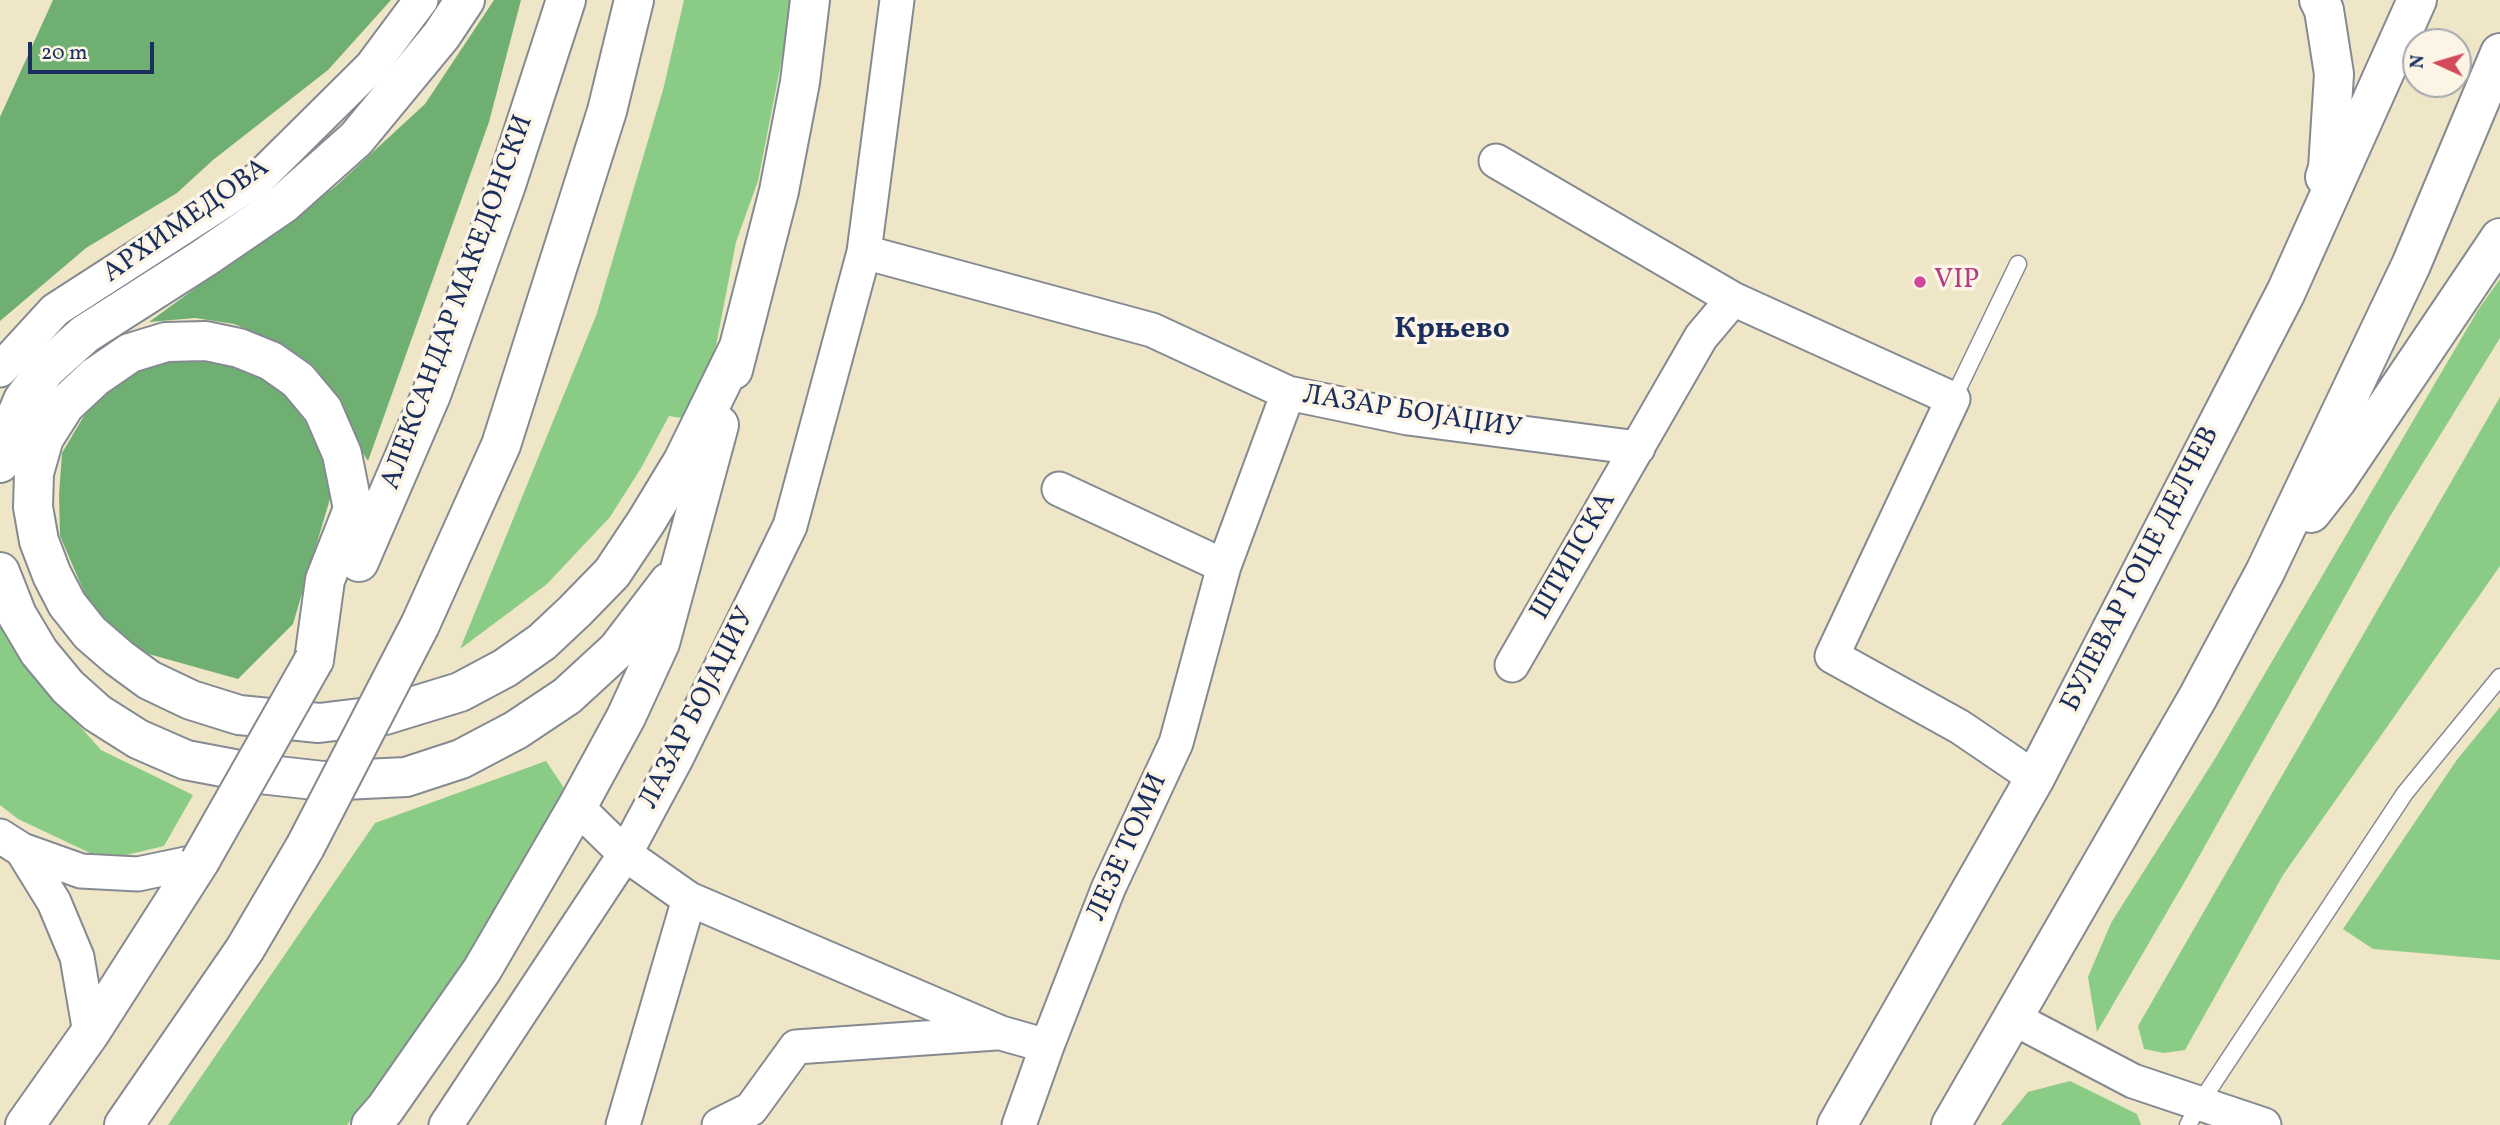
<!DOCTYPE html>
<html>
<head>
<meta charset="utf-8">
<style>
  body { margin:0 }
  #map { position:relative; width:2500px; height:1125px; overflow:hidden; background:#efe5c7; font-family:Vollkorn,serif }
  canvas { display:block }
  .north { position:absolute; left:2402px; top:28px; width:70px; height:70px; box-sizing:border-box; background:#fcf5e5; border:2px solid #a2a6af; border-radius:50%; rotate:274deg; font-size:19px; font-weight:700; line-height:28px; text-align:center; color:#1b2f5e }
  .north::after { content:''; display:block; margin:auto; width:24px; height:32px; background:#d1495b; clip-path:polygon(50% 0,100% 100%,50% 72%,0 100%) }
  .scale { position:absolute; left:28px; top:42px; width:126px; height:32px; box-sizing:border-box; border:4px solid #1b2f5e; border-top:0; padding-left:9px; font-size:21px; line-height:24px; white-space:nowrap; color:#1b2f5e; -webkit-text-stroke:5px #fcf5e5; paint-order:stroke }
</style>
</head>
<body>
<div id="map">
<canvas width="2500" height="1125"></canvas>
<div class="north">N</div>
<div class="scale">20 m</div>
</div>
<script>
const context = document.querySelector('canvas').getContext('2d');
context.lineJoin = 'round';
function fillPath(path, color) { context.fillStyle = color; context.fill(path, 'evenodd'); }
const toPath = rows => new Path2D(rows.map(r => 'M' + r).join(''));
function stroke(path, color, width, dash) { context.strokeStyle = color; context.lineWidth = width; context.lineCap = dash ? 'butt' : 'round'; context.setLineDash(dash || []); context.stroke(path); }
function drawText(font, color, halo, rows, align = 'center') {
  context.font = font + ' Vollkorn,serif'; context.lineWidth = 7; context.setLineDash([]); context.textBaseline = 'middle'; context.strokeStyle = halo; context.fillStyle = color; for (const [text, x, y, turn = 0] of rows) {
    context.save(); context.translate(x, y); context.rotate((+turn || 0) * Math.PI / 180); context.textAlign = isNaN(turn) ? turn : align; if (halo) context.strokeText(text, 0, 0); context.fillText(text, 0, 0); context.restore();
  }
}
const green = toPath([
  [684,0,791,0,789,22,758,181,736,242,714,356,682,418,669,416,641,468,610,517,547,584,460,649,596,316,663,90],
  [2500,279,2500,338,2389,518,2188,876,2097,1032,2088,977,2111,923,2216,757,2478,310],
  [2500,397,2500,566,2283,875,2185,1050,2164,1053,2144,1049,2138,1026],
  [0,611,30,670,101,750,193,795,164,846,122,856,90,853,18,819,0,805],
  [2500,707,2500,960,2373,949,2343,929,2456,761],
  [546,761,566,791,459,976,347,1125,168,1125,375,823],
  [2070,1081,2137,1114,2141,1125,2001,1125,2028,1092]
]);
const forest = toPath([
  [53,0,391,0,328,70,213,160,177,193,86,248,0,321,0,117],
  [494,0,521,0,489,122,368,461,299,355,266,337,234,324,195,318,149,322,336,186,425,104],
  [197,348,286,389,329,455,332,492,293,624,238,679,145,653,94,615,60,536,59,495,62,453,88,409,128,370]
]);
const service = toPath([
  [1953,399,2018,264],
  [2188,1125,2200,1103,2405,793,2500,677]
]);
const minor = toPath([
  [1496,161,1733,299,1953,399,1832,656,1960,727,2035,778],
  [864,252,1152,330,1288,393,1408,418,1638,448],
  [0,370,55,310,258,179,371,67,421,0],
  [1059,489,1224,566],
  [1512,665,1701,337,1733,299],
  [577,807,625,854,689,899,1001,1033,1047,1046],
  [0,836,22,850,81,871,138,874,200,861],
  [22,850,54,902,77,957,90,1033],
  [2013,1018,2133,1081,2264,1125],
  [446,1125,625,854,676,759,790,526,864,252,897,0],
  [623,1125,689,899],
  [719,1125,751,1109,796,1047,996,1033],
  [1019,1125,1047,1046,1108,889,1176,743,1224,566,1288,393]
]);
const tertiary = toPath([
  [2319,0,2324,10,2334,74,2328,168,2325,177],
  [733,370,779,191,800,82,810,0],
  [0,463,5,443,23,400,46,369,85,334,204,258,283,204,356,139,441,36,465,0],
  [2311,513,2337,480,2500,238],
  [359,562,431,395,506,185,566,0],
  [0,572,17,615,39,652,68,687,97,713,138,739,186,760,260,774,323,781,406,777,461,759,516,730,567,696,617,650,669,582],
  [420,625,501,445,607,111,634,0],
  [314,660,325,580,353,509,342,454,323,410,298,380,271,361,239,348,206,341,166,342,130,353,95,377,65,405,44,438,34,473,33,507,39,541,52,575,67,604,90,633,119,658,149,680,191,700,239,715,319,723,385,715,460,692,505,668,542,642,575,611,612,573,646,522,683,461,739,347],
  [25,1125,90,1033,200,861],
  [124,1125,245,949,305,847],
  [371,1125,385,1109,482,970,577,807,626,717,660,643,719,425],
  [1837,1125,2035,778,2286,292,2417,0],
  [1951,1125,2198,697,2265,572,2411,265,2500,53]
]);
const tertiaryBridge = toPath([
  [305,847,420,625],
  [200,861,314,660]
]);
const markers = [
  [1920,282,7,"#d1479c"]
];
const streetNames = [
  ["АРХИМЕДОВА",187,222,-35],
  ["АЛЕКСАНДАР МАКЕДОНСКИ",459,303,-70],
  ["ЛАЗАР БОЈАЏИУ",1412,414,9],
  ["ШТИПСКА",1575,557,-60],
  ["БУЛЕВАР ГОЦЕ ДЕЛЧЕВ",2142,570,-63],
  ["ЛАЗАР БОЈАЏИУ",699,709,-63],
  ["ЛЕЗЕ ТОМИ",1129,848,-66]
];
const hotelNames = [
  ["VIP",1934,282]
];
const neighbourhoodNames = [
  ["Крњево",1452,331]
];
fillPath(green, '#8acc85');
fillPath(forest, '#6fb072');
stroke(service, '#858a92', 19);
stroke(minor, '#858a92', 37);
stroke(tertiary, '#858a92', 42);
stroke(service, '#fff', 16);
stroke(minor, '#fff', 33);
stroke(tertiary, '#fff', 38);
stroke(tertiaryBridge, '#858a92', 42, []);
stroke(tertiaryBridge, '#fff', 38);
for (const [x, y, r, color] of markers) { const dot = new Path2D(); dot.arc(x, y, r, 0, 2 * Math.PI); context.fillStyle = color; context.fill(dot); stroke(dot, '#fcf5e5', 2.5); }
drawText('28px', '#1b2f5e', '#fcf5e5', streetNames);
drawText('28px', '#b23c85', '#fcf5e5', hotelNames, 'left');
drawText('bold 30px', '#1b2f5e', '#fcf5e5', neighbourhoodNames);
</script>
</body>
</html>
